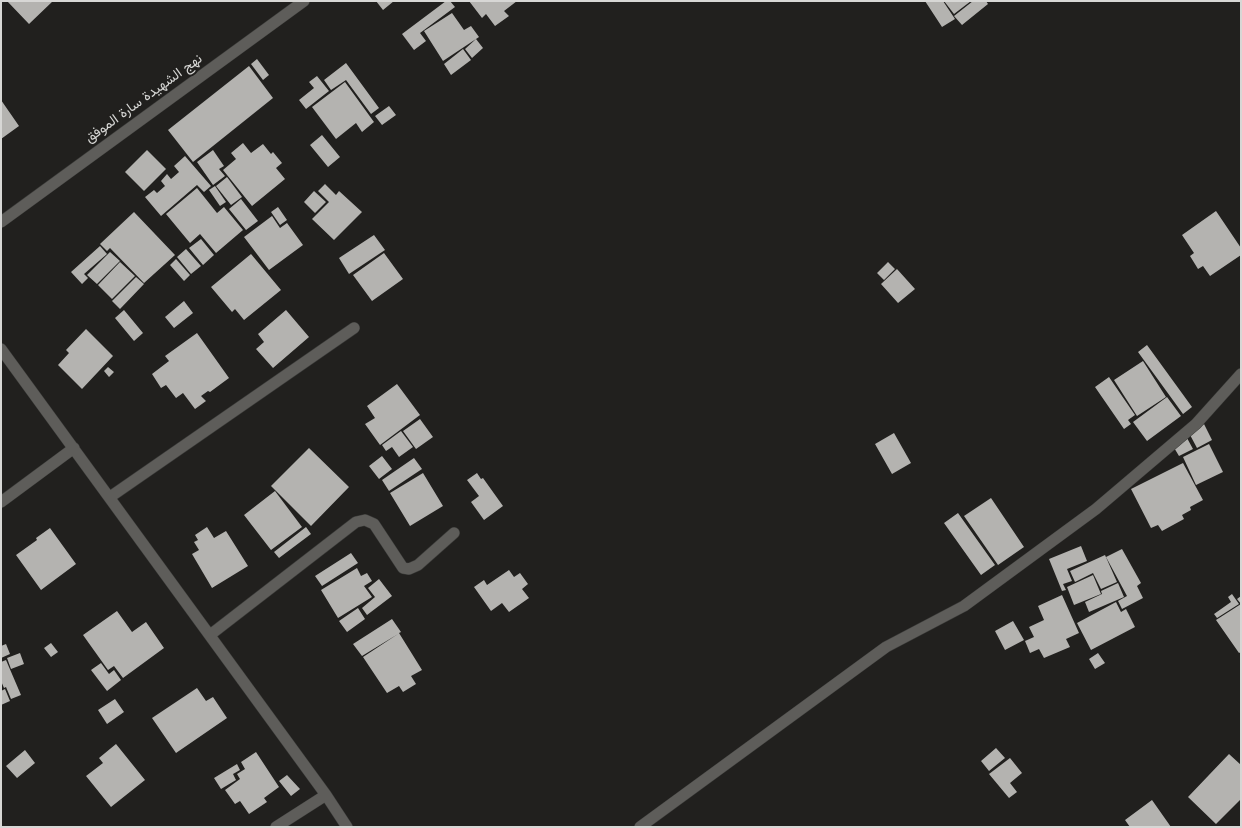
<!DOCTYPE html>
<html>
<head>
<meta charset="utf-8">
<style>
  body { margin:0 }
  #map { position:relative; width:1242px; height:828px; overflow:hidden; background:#21201e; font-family:Jost,sans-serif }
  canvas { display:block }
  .frame { position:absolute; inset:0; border:2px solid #d7d7d5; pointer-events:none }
</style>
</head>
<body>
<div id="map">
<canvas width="1242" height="828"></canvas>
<div class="frame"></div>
</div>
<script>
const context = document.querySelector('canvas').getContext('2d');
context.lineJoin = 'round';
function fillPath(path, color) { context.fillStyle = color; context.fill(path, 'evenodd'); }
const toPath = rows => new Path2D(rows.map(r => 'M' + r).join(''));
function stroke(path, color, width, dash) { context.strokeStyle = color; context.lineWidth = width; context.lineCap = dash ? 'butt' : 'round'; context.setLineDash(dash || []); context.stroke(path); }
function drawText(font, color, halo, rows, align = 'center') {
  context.font = font + ' Jost,Vazirmatn,sans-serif'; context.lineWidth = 4; context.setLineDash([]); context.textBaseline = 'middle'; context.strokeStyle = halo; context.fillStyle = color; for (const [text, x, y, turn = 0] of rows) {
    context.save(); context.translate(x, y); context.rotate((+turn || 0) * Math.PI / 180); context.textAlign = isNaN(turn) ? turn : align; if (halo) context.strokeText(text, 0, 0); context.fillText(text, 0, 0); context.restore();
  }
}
const building = toPath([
  [7,1,53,1,29,24],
  [376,1,394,1,383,10],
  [446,1,450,1,455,7,420,33,426,41,414,50,402,34],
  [469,1,517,1,504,11,509,16,495,26,486,14,482,18],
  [925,1,943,1,955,19,942,27],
  [944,1,971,1,954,14],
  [973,1,986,1,988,4,962,25,954,16],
  [452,13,464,30,471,26,479,37,443,61,424,31],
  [476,39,483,48,472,58,465,49],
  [463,49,471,60,451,75,444,64],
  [257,59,269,75,263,80,251,64],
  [346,63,379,108,371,114,346,80,331,90,324,80],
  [249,66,273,98,193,162,168,130],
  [317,76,329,91,306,109,299,100,314,88,309,82],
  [345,82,374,122,362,132,356,123,336,139,312,107],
  [1,100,19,126,1,139],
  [389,106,396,115,382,125,375,116],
  [322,135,340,157,328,167,310,145],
  [243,143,251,153,263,144,271,154,273,152,282,163,276,168,285,179,252,206,223,170,236,159,231,153],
  [147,150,166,169,144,191,125,172],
  [213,150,224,166,219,169,225,176,213,185,197,162],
  [185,156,211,186,204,192,197,185,161,216,145,197,154,190,157,193,165,186,161,181,167,174,171,179,179,172,174,166],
  [227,177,242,197,231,205,216,186],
  [325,184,336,195,339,191,362,212,334,240,312,219,329,202,318,191],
  [215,186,226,202,220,206,209,190],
  [197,188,217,213,224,207,243,230,216,253,200,234,190,243,166,214],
  [314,191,326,202,315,213,304,202],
  [241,199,258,221,246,230,229,209],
  [278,207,287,220,280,225,271,212],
  [1216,211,1241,248,1241,255,1210,276,1203,266,1198,269,1190,256,1194,253,1182,235],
  [134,212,175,255,144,283,110,248,107,251,100,244],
  [272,216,280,228,287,223,303,245,269,270,244,237],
  [374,235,385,250,349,274,339,258],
  [201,239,214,255,203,265,189,248],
  [100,246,107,254,84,274,88,278,82,284,71,272],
  [186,249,201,266,191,274,177,257],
  [110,252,120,261,97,284,87,275],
  [384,253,403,279,372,301,353,275],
  [251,254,281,290,244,320,235,309,232,312,211,287],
  [176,259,190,275,184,281,170,265],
  [120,262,135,276,112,299,98,285],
  [888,262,895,269,884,280,877,273],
  [897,269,915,289,898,303,881,284],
  [136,277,144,284,120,309,112,301],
  [184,301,193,313,174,328,165,317],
  [124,310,143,333,134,341,115,318],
  [286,310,309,337,273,368,256,349,264,342,258,334],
  [86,329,113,356,82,389,58,365,69,353,66,350],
  [197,333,229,378,210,392,208,391,201,396,206,401,195,409,183,393,176,398,166,385,161,388,152,374,169,361,165,356],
  [1147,345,1192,407,1183,414,1138,352],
  [1143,361,1166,397,1137,416,1114,380],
  [108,367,114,372,109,377,104,371],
  [1109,377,1135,415,1128,420,1131,424,1124,429,1095,387],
  [397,384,420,415,380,445,365,424,375,418,367,406],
  [1167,397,1181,416,1147,441,1133,422],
  [420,419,433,437,416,449,403,431],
  [1204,424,1212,440,1197,448,1189,433],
  [401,431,413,447,399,457,392,447,386,451,382,445],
  [894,433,911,463,892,474,875,444],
  [1187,438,1193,449,1179,456,1173,446],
  [1209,444,1223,472,1196,485,1183,457],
  [309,448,349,487,311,526,271,486],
  [382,456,392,469,379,479,369,466],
  [414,458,422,469,389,491,382,480],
  [1183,463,1203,500,1190,507,1191,510,1182,515,1184,519,1162,531,1158,525,1151,528,1131,489],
  [423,473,443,506,410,526,390,493],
  [477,473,481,479,483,478,503,506,484,520,471,502,479,496,467,480],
  [275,491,302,527,271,550,244,515],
  [991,498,1024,547,998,565,964,516],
  [958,513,995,565,981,575,944,523],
  [207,527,214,538,226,531,248,566,212,588,192,554,199,550,194,542,198,540,195,535],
  [306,527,311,534,279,558,274,552],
  [50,528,76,564,41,590,16,555,37,540,36,538],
  [1081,546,1087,561,1067,569,1072,581,1063,584,1066,590,1062,591,1049,559],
  [1122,549,1141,583,1137,586,1143,598,1122,609,1118,601,1127,596,1106,557],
  [351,553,358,563,322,586,315,576],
  [1105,555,1117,582,1101,589,1093,573,1075,582,1070,571],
  [357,568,361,576,367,573,372,581,364,586,372,597,338,618,321,590],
  [509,570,514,577,520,573,528,584,522,589,529,598,509,612,502,603,491,611,474,587,484,580,487,585],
  [1093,575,1101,594,1074,605,1067,587],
  [379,579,392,596,367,615,362,608,375,597,368,588],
  [1118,583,1124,597,1089,612,1085,602,1102,594,1101,591],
  [1232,594,1239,604,1217,618,1214,614,1231,602,1228,597],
  [1062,595,1079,633,1066,639,1070,647,1044,658,1039,649,1030,653,1025,641,1034,637,1029,627,1044,620,1038,606],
  [1241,596,1241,652,1239,653,1216,620,1241,604,1237,599],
  [1116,602,1121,612,1126,609,1135,627,1091,650,1077,623],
  [358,608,365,619,347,632,339,621],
  [117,611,132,632,146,622,164,648,123,678,114,666,108,670,83,635],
  [392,619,401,632,399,633,422,670,411,676,416,684,403,692,399,686,387,693,363,657,398,634,362,656,353,644],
  [1013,621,1024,640,1005,650,995,631],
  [51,643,58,652,51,657,44,648],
  [6,644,10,654,1,658,1,646],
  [20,653,24,664,11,669,7,658],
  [1098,653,1105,663,1095,669,1089,659],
  [6,660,21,695,11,699,6,687,4,688,1,681,1,662],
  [101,663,109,674,114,670,121,680,107,691,91,670],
  [197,688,206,701,213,697,227,718,176,753,152,718],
  [5,689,10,701,1,705,1,691],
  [115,699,124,712,107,724,98,710],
  [116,744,145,780,111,807,86,776,103,763,99,758],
  [996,748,1005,758,989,771,981,761],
  [25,750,35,763,17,778,6,766],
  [256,752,279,787,264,798,267,802,249,814,240,801,235,804,225,790,240,779,237,774,245,769,241,762],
  [1229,754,1241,765,1241,799,1216,824,1188,797],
  [1010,758,1022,773,1010,783,1017,792,1009,798,989,774],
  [237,764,240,770,233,774,236,780,221,789,214,778],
  [287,775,300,789,291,796,279,781],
  [1152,800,1171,827,1130,827,1125,820]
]);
const minor = toPath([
  [1,222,304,1],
  [1,349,326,795,347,827],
  [110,497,354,328],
  [1,502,74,448],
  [210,635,356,522,365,520,374,524,403,568,409,569,418,565,454,533],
  [276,827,326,795],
  [640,827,886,647,964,606,1096,509,1196,424,1241,374]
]);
const streetNames = [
  ["نهج الشهيدة سارة الموفق",144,99,-36]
];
fillPath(building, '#b4b3b0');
stroke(minor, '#3b3b39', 12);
stroke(minor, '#5e5d5a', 11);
drawText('14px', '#d7d7d5', '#21201e', streetNames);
</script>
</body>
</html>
